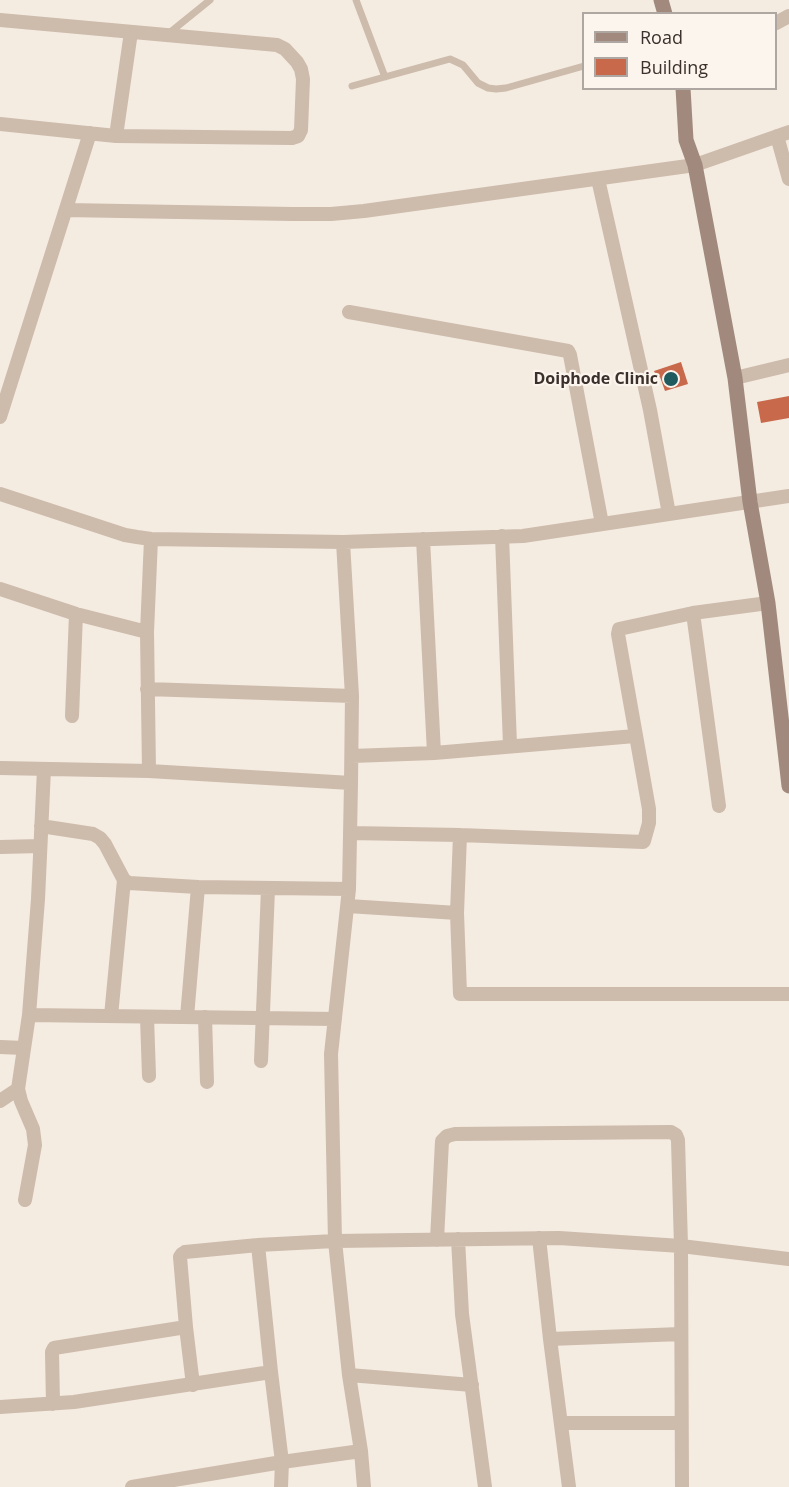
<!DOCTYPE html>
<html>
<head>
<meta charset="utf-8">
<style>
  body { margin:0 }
  #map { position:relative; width:789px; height:1487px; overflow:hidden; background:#f4ebe1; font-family:"Open Sans",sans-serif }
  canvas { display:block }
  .legend { position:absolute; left:582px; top:12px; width:195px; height:78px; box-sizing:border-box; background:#fbf5ee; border:2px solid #aea6a0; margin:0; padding:8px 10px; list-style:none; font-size:18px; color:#3b302b }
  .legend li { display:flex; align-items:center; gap:12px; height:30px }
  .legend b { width:30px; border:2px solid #aea6a0 }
</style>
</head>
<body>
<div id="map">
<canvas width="789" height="1487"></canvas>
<ul class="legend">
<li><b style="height:8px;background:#a18a7d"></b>Road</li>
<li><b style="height:16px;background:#c8694b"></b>Building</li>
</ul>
</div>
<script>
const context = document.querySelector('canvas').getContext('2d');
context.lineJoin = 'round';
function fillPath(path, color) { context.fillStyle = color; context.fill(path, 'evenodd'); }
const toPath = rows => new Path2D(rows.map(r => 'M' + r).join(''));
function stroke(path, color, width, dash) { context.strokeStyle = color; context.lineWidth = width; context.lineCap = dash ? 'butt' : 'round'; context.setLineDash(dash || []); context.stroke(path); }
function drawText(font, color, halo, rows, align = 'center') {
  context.font = font + ' "Open Sans",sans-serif'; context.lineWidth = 4.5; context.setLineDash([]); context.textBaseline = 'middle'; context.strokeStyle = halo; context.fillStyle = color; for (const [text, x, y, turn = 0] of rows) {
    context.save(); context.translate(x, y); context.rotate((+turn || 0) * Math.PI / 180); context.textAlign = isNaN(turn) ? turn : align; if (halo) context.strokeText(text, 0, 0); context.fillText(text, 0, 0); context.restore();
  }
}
const building = toPath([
  [681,362,688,384,665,391,660,377,657,378,654,371],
  [789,396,789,418,761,423,757,402]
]);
const lane = toPath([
  [356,0,385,77],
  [168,34,210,0],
  [352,86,450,59,463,65,478,83,488,88,496,89,506,88,584,66]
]);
const street = toPath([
  [0,20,277,45,285,49,297,62,301,69,303,79,301,130,298,136,292,138,116,136,0,124],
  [776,23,789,16],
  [116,136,131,32],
  [777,136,789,179],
  [598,179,650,410,669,514],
  [66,210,292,214,331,214,364,211,695,165,789,132],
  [349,312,568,351,570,355,602,524],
  [735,378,789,365],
  [0,417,90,133],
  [0,494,125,535,137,537,151,539,343,542],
  [502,536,510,745],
  [423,539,434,753],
  [0,589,76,614,147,632],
  [693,613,719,806],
  [147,689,352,696],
  [72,716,76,614],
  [352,756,434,753,635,736],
  [0,768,149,771,351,783,349,889,331,1054,335,1241,559,1238,681,1246,789,1259],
  [149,771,147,632,151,539],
  [351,783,352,696,343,542,523,536,789,496],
  [41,826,93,834,100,838,105,844,124,880,129,883,198,887,349,889],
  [350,833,460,835,643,842,644,841,649,823,649,809,618,634,619,629,693,613,768,603],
  [460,835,457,913,460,994,789,994],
  [0,847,40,846],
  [348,906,457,913],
  [29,1015,335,1019],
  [111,1016,124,880],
  [147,1017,149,1076],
  [187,1017,198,887],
  [205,1017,207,1082],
  [0,1047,24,1048],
  [261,1061,268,889],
  [0,1101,18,1089],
  [25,1200,35,1145,33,1129,21,1101,18,1089,29,1015,38,899,44,769],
  [539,1238,550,1339,569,1487],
  [458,1239,462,1314,485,1487],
  [437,1240,442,1141,447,1136,455,1134,671,1132,676,1135,678,1140,681,1246,682,1487],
  [258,1245,271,1372,282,1462,281,1487],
  [550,1339,681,1334],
  [349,1375,472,1385],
  [193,1385,186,1327,180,1257,182,1254,185,1252,258,1245,335,1241,349,1375,361,1451,364,1487],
  [53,1404,52,1352,54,1348,186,1327],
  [0,1407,74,1402,271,1372],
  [561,1423,681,1423],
  [132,1487,282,1462,361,1451]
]);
const secondary = toPath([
  [661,0,665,14],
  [683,88,686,140,695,165,735,378,750,502,768,603,789,786]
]);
const markers = [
  [671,379,8,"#1f5a5e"]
];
const poiNames = [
  ["Doiphode Clinic",658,379]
];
fillPath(building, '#c8694b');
stroke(lane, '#cdbbac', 7);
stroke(street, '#cdbbac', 14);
stroke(secondary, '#a18a7d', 15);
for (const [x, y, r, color] of markers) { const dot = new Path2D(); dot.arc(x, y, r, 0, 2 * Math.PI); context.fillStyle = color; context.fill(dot); stroke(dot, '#fbf5ee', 2); }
drawText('bold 16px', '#3b302b', '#fbf5ee', poiNames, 'right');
</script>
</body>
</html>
